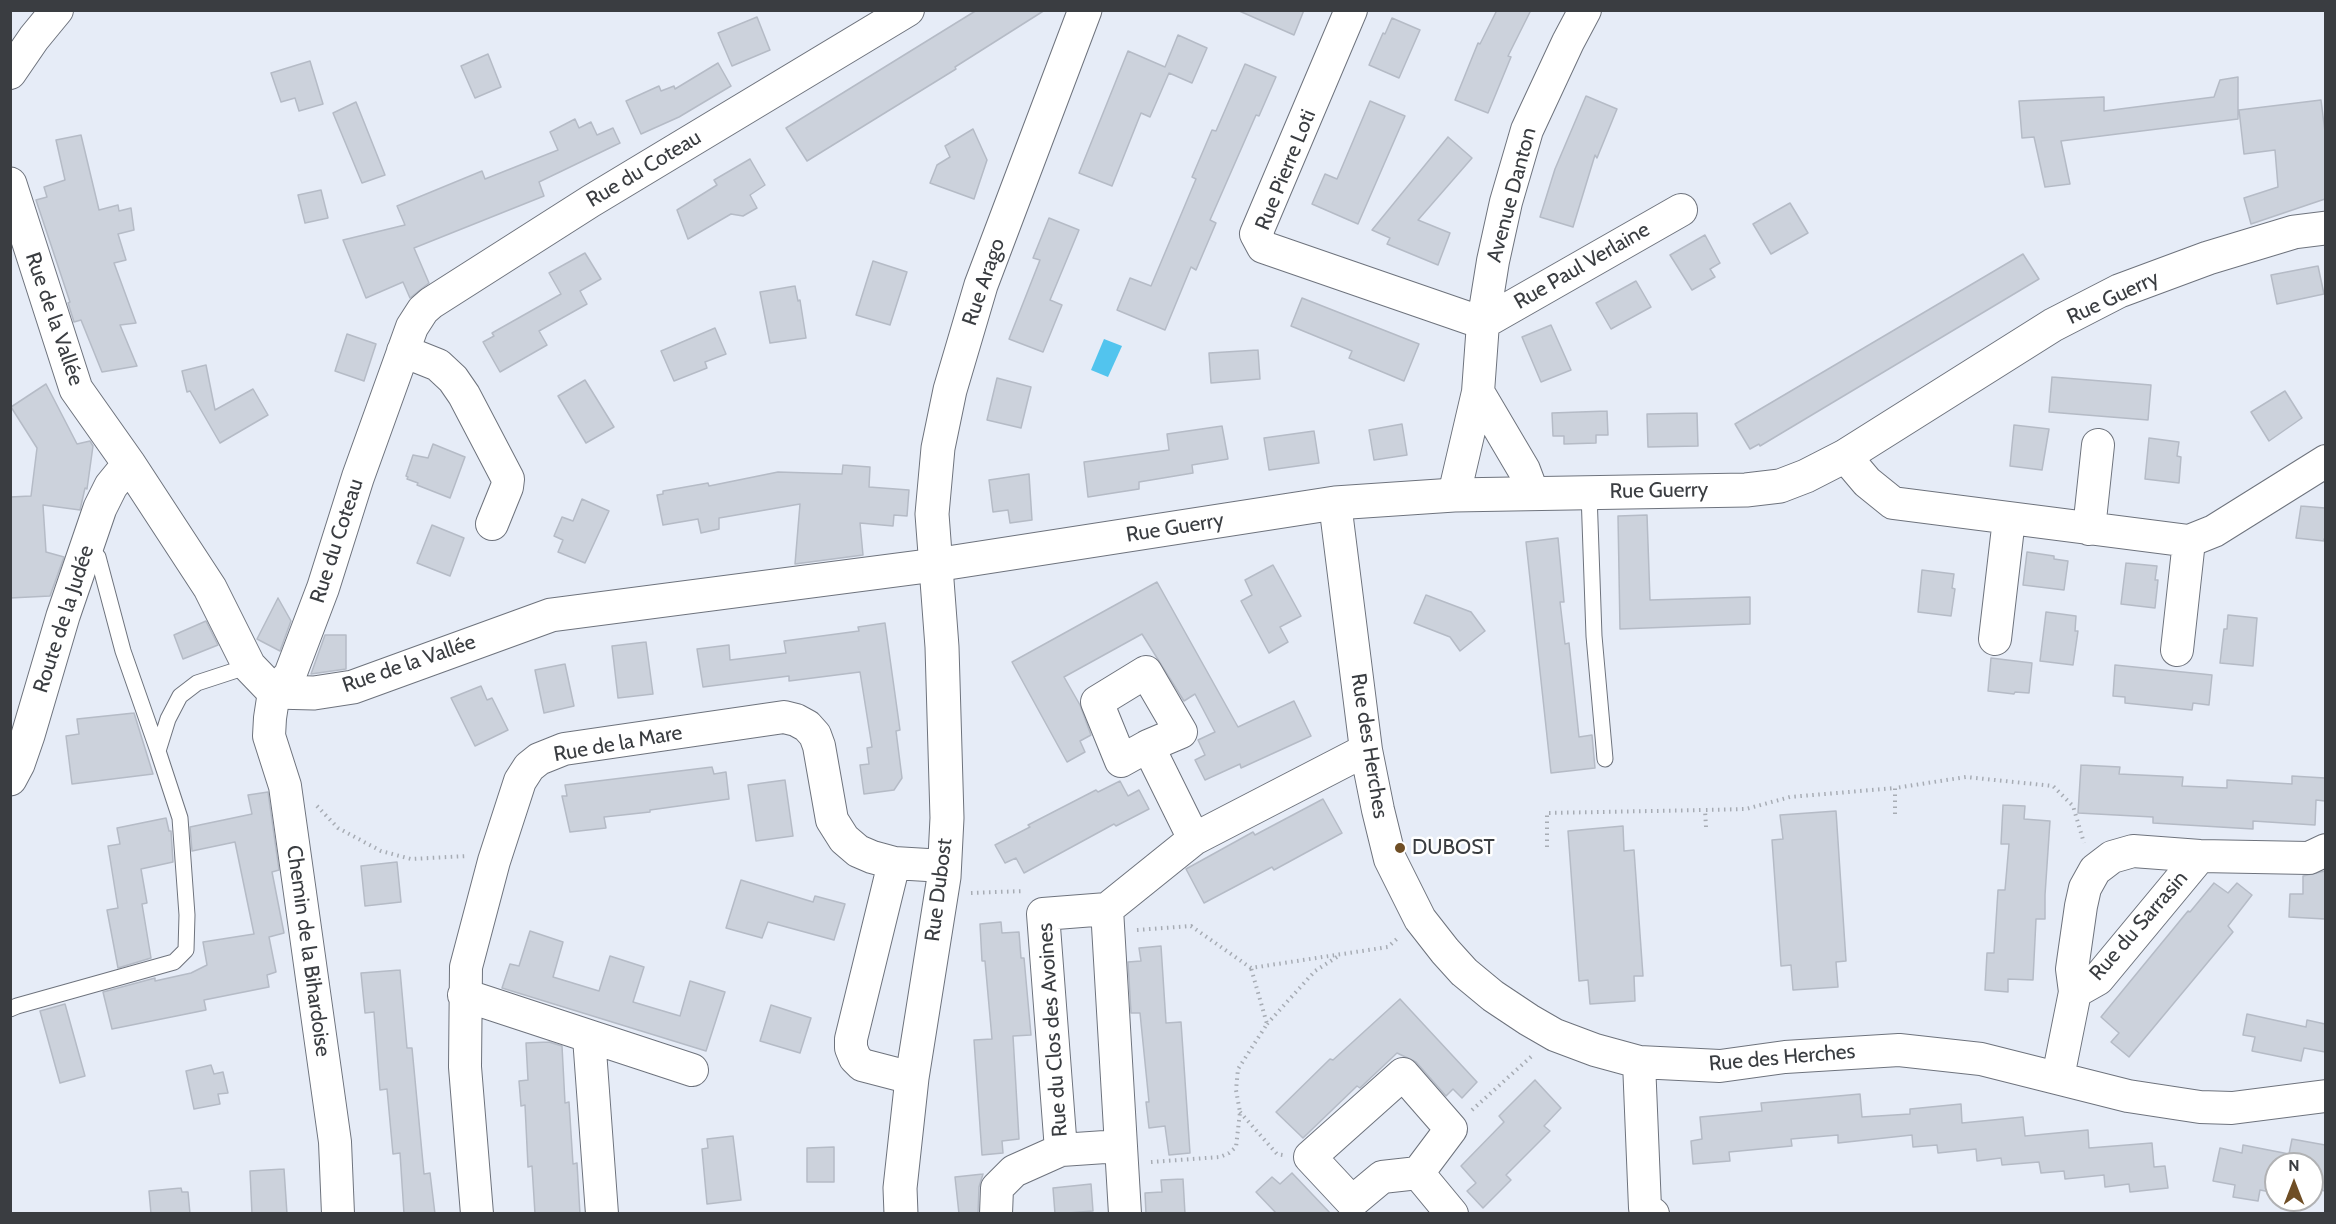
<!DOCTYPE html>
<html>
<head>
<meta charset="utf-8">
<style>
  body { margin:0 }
  #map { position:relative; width:2336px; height:1224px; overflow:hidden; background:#e6ecf7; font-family:Cabin,sans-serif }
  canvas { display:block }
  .frame { position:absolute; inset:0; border:12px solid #3a3d41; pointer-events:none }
  .north { position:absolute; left:2264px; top:1152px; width:60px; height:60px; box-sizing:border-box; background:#fff; border:2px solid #b0b1b3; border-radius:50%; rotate:0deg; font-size:16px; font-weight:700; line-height:24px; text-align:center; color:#3a3d41 }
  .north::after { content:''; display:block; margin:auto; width:21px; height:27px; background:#6f4e25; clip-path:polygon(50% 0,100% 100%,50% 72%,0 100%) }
</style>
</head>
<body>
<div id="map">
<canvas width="2336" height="1224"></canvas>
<div class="frame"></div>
<div class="north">N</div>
</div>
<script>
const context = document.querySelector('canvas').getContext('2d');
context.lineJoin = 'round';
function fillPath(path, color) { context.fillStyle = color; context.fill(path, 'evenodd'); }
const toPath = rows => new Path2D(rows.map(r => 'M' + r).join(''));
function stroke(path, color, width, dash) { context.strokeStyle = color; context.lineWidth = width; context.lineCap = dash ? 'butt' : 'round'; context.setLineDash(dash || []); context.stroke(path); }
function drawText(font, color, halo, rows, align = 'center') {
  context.font = font + ' Cabin,sans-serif'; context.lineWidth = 5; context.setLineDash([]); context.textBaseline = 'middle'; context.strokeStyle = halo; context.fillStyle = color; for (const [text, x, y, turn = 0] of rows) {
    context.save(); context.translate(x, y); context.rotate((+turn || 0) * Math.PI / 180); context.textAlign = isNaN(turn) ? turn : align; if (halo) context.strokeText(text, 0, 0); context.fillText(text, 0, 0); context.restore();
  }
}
const water = toPath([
  [1104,339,1122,346,1108,377,1091,370]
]);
const building = toPath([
  [977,10,1045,10,955,67,956,69,807,161,786,128,977,10],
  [1237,10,1304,10,1294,35,1237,10],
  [1497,10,1531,10,1508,56,1511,57,1488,113,1455,100,1478,43,1480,44,1497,10],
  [757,17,770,50,732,66,718,33,757,17],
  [1392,18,1420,30,1399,78,1369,65,1383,33,1385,34,1392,18],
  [1178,35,1207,48,1192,83,1169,73,1150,117,1141,113,1112,186,1079,173,1128,51,1165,67,1178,35],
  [488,54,501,87,475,98,461,66,488,54],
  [310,61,323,104,299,111,295,98,281,102,271,73,310,61],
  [718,63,731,86,679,117,641,134,626,101,659,86,661,91,674,86,675,89,718,63],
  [1245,64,1276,77,1259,116,1256,115,1210,220,1216,223,1196,270,1191,267,1165,330,1117,310,1130,278,1151,286,1196,179,1192,177,1212,130,1216,131,1245,64],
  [2238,77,2238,119,2061,141,2070,184,2045,187,2034,137,2022,138,2019,101,2104,97,2104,111,2214,97,2220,80,2238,77],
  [1586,96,1617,109,1597,158,1595,155,1573,227,1540,217,1555,169,1586,96],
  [2321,100,2325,132,2325,199,2251,224,2244,198,2278,187,2275,150,2244,154,2239,110,2321,100],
  [1370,101,1405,116,1358,224,1312,204,1325,174,1337,179,1370,101],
  [356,102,385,175,362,183,333,113,356,102],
  [575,119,579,128,591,122,597,135,613,128,620,143,539,182,544,196,414,248,429,283,410,298,403,282,366,298,343,240,405,225,397,206,482,171,485,179,558,150,550,132,575,119],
  [973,129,987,160,974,199,930,183,937,165,950,157,945,146,973,129],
  [81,135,99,210,118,205,119,211,131,208,134,230,118,234,126,260,114,263,136,323,120,325,137,366,102,372,81,320,74,322,68,303,70,302,36,200,47,197,44,187,65,180,56,140,81,135],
  [1448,137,1472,158,1418,220,1450,233,1438,265,1387,244,1390,238,1372,230,1448,137],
  [750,159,765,185,750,195,757,208,743,216,731,214,688,239,677,210,717,185,714,180,750,159],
  [321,190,328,218,305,223,298,195,321,190],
  [1790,203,1808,233,1771,254,1753,224,1790,203],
  [1049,218,1079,230,1050,300,1062,305,1043,352,1009,339,1040,260,1033,258,1049,218],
  [1705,235,1720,263,1710,269,1715,277,1692,290,1670,255,1705,235],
  [585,253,601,279,580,291,587,304,539,331,547,345,500,372,483,342,494,336,492,333,561,294,549,273,585,253],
  [2023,254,2039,279,1760,446,1759,444,1750,449,1735,424,2023,254],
  [873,261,907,272,890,325,856,315,873,261],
  [2318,266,2324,294,2277,304,2271,275,2318,266],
  [1636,281,1651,307,1611,329,1596,303,1636,281],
  [795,286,798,301,800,300,806,338,770,343,760,292,795,286],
  [1302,298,1419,344,1404,381,1349,358,1352,351,1291,326,1302,298],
  [1551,325,1571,370,1541,382,1522,337,1551,325],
  [715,328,726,354,705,362,707,368,674,381,661,351,715,328],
  [347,334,376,344,364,381,335,371,347,334],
  [1258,350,1260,379,1211,383,1209,353,1258,350],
  [206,365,215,410,253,389,268,415,220,443,190,391,187,392,182,371,206,365],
  [2052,377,2151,385,2148,420,2049,412,2052,377],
  [997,378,1031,387,1021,428,987,420,997,378],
  [585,380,614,427,586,443,558,396,585,380],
  [46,384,77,444,90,441,93,446,87,489,85,488,80,510,43,505,46,552,64,557,50,596,10,598,10,497,31,496,37,448,11,407,46,384],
  [2285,391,2302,418,2269,441,2251,412,2285,391],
  [1607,411,1608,435,1596,435,1596,443,1564,444,1564,436,1553,436,1552,413,1607,411],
  [1697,413,1698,446,1648,447,1647,414,1697,413],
  [1402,424,1407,455,1374,460,1369,430,1402,424],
  [2014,425,2049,429,2042,470,2010,466,2014,425],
  [1222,426,1228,459,1192,465,1193,473,1139,482,1139,489,1088,497,1084,462,1169,450,1167,434,1222,426],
  [1314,431,1319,463,1269,470,1264,438,1314,431],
  [2149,438,2179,442,2177,456,2181,457,2179,483,2145,479,2149,438],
  [433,444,465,457,450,498,417,485,418,483,407,479,408,477,406,476,413,455,428,458,433,444],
  [843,465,870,467,869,487,909,490,907,516,894,515,893,526,860,523,863,555,795,564,800,504,719,518,719,529,701,533,698,519,663,525,657,495,663,494,663,491,708,483,709,486,778,472,842,474,843,465],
  [1029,474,1032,520,1010,523,1008,510,993,512,989,480,1029,474],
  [582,499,609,511,585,563,558,552,563,540,554,536,562,517,573,521,582,499],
  [2301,506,2325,508,2325,539,2324,539,2324,541,2296,538,2301,506],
  [1647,515,1650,600,1750,597,1750,624,1620,629,1618,516,1647,515],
  [432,525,464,538,450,576,417,563,432,525],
  [1558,538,1564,602,1560,602,1565,644,1569,643,1579,737,1592,735,1595,768,1551,773,1526,542,1558,538],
  [2027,552,2054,556,2054,559,2068,561,2064,590,2023,585,2027,552],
  [2126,563,2157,566,2155,580,2158,580,2155,608,2121,604,2126,563],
  [1273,565,1301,616,1280,627,1288,642,1269,653,1241,601,1252,595,1245,580,1273,565],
  [1922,570,1954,574,1952,588,1955,589,1951,616,1918,612,1922,570],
  [1157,582,1238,727,1294,701,1311,736,1241,768,1240,764,1205,780,1195,760,1205,755,1198,740,1215,732,1195,694,1184,701,1142,634,1064,677,1080,705,1091,735,1080,741,1085,752,1067,762,1012,662,1157,582],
  [1426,595,1471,612,1485,631,1460,651,1450,637,1414,623,1426,595],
  [278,598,291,621,280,651,257,639,278,598],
  [2046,612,2076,616,2075,631,2078,631,2073,665,2040,661,2046,612],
  [2228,615,2257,618,2253,666,2220,663,2224,629,2227,629,2228,615],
  [206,621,218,645,183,659,174,635,206,621],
  [885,623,900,730,896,731,902,778,894,790,864,794,860,765,869,764,867,748,872,747,860,672,789,681,789,676,703,687,697,649,729,645,730,660,786,653,784,641,859,631,858,627,885,623],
  [325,635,346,635,346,669,311,674,325,635],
  [646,642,653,694,618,698,612,646,646,642],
  [1991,658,2032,663,2029,693,2015,692,2014,694,1988,691,1991,658],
  [565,664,574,706,544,713,535,670,565,664],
  [2115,665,2212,675,2209,705,2193,703,2192,710,2125,703,2125,697,2113,696,2115,665],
  [481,686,487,700,492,698,508,730,475,746,451,698,481,686],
  [134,713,153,774,72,784,66,736,79,734,77,719,134,713],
  [2081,765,2120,767,2119,774,2183,777,2182,786,2227,788,2227,780,2292,784,2292,776,2325,778,2325,801,2316,800,2315,825,2253,821,2253,829,2153,823,2153,817,2078,813,2081,765],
  [712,767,714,774,726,772,729,799,650,810,650,812,604,817,606,828,570,832,562,796,567,796,565,785,712,767],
  [785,780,793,836,756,841,748,785,785,780],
  [1120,781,1128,796,1139,790,1149,809,1116,826,1114,824,1024,873,1016,858,1005,863,995,845,1030,827,1028,825,1096,790,1098,792,1120,781],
  [268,792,279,870,272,872,284,933,269,937,276,972,267,975,269,987,204,1000,206,1010,112,1029,103,992,155,978,155,981,191,973,207,965,203,942,254,934,235,842,192,851,190,827,252,814,248,795,268,792],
  [1323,799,1342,833,1274,870,1272,867,1204,903,1186,869,1253,832,1255,835,1323,799],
  [2003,805,2025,806,2024,819,2050,821,2045,895,2045,919,2036,919,2033,980,2008,979,2008,992,1985,990,1987,953,1994,953,1998,890,2005,890,2009,844,2001,844,2003,805],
  [1836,811,1846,961,1836,962,1838,987,1793,990,1791,965,1781,966,1772,840,1783,839,1780,815,1836,811],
  [166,818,169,831,171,831,173,862,141,869,147,903,142,904,151,958,118,968,107,910,118,908,108,846,120,844,117,828,166,818],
  [1623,826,1624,851,1634,850,1643,976,1634,976,1635,1001,1590,1004,1588,980,1579,981,1568,831,1623,826],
  [397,862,401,902,365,906,361,866,397,862],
  [2325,871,2325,919,2289,917,2290,894,2303,894,2303,876,2325,871],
  [741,880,813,902,815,896,845,904,834,940,768,922,762,938,726,928,741,880],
  [2214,883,2228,893,2237,883,2252,895,2228,926,2233,932,2129,1057,2111,1042,2119,1033,2101,1017,2188,911,2190,912,2214,883],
  [1001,922,1002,933,1019,932,1021,958,1024,958,1031,1035,1013,1036,1019,1139,1002,1141,1003,1153,982,1155,974,1040,992,1039,985,961,982,961,980,924,1001,922],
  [530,931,563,942,553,977,599,991,610,956,644,967,633,1002,680,1016,690,981,725,992,706,1051,502,988,510,964,519,966,530,931],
  [1161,946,1166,1023,1181,1022,1190,1153,1169,1155,1165,1126,1149,1128,1146,1102,1149,1102,1140,1013,1131,1013,1128,962,1141,961,1139,948,1161,946],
  [400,970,407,1048,412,1048,424,1174,430,1173,435,1214,404,1214,400,1153,393,1154,387,1089,380,1090,374,1012,365,1013,361,973,400,970],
  [1400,999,1477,1082,1462,1098,1453,1089,1446,1096,1416,1062,1397,1053,1360,1088,1357,1086,1303,1138,1276,1112,1330,1059,1333,1060,1400,999],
  [65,1004,85,1076,60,1083,40,1011,65,1004],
  [771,1005,811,1018,800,1053,760,1041,771,1005],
  [2247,1014,2306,1027,2307,1020,2325,1024,2325,1052,2304,1048,2301,1061,2252,1051,2255,1037,2243,1035,2247,1014],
  [549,1042,562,1046,565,1103,569,1102,573,1164,577,1163,580,1214,535,1214,532,1166,528,1167,525,1105,521,1106,519,1081,528,1080,526,1043,549,1042],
  [211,1065,214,1074,223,1072,228,1093,218,1094,220,1104,194,1109,186,1071,211,1065],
  [1535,1080,1561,1108,1544,1126,1550,1131,1506,1175,1511,1180,1483,1208,1467,1191,1476,1183,1461,1166,1504,1122,1499,1116,1535,1080],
  [1860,1094,1862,1117,1910,1114,1910,1109,1961,1104,1962,1123,2023,1117,2025,1136,2088,1130,2089,1148,2152,1143,2154,1167,2165,1166,2168,1188,2130,1192,2129,1184,2105,1187,2104,1175,2065,1179,2064,1171,2041,1173,2039,1162,2002,1165,2001,1158,1977,1161,1976,1149,1938,1153,1937,1145,1913,1147,1912,1135,1838,1143,1838,1135,1791,1139,1792,1146,1729,1152,1730,1161,1693,1164,1691,1141,1702,1139,1700,1117,1762,1111,1761,1103,1860,1094],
  [733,1136,741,1200,707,1204,702,1149,708,1148,707,1139,733,1136],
  [2292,1139,2325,1145,2325,1191,2312,1188,2312,1164,2276,1164,2276,1193,2260,1190,2258,1201,2233,1197,2235,1185,2213,1181,2220,1148,2242,1153,2243,1145,2289,1154,2292,1139],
  [834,1147,834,1182,807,1182,807,1148,834,1147],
  [284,1169,287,1214,252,1214,250,1171,284,1169],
  [1292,1173,1331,1214,1277,1214,1256,1192,1272,1177,1280,1184,1292,1173],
  [983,1174,979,1187,978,1214,959,1214,955,1177,983,1174],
  [1183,1179,1185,1214,1146,1214,1145,1193,1162,1192,1161,1180,1183,1179],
  [1091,1184,1093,1211,1055,1214,1053,1188,1091,1184],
  [181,1188,182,1192,188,1192,190,1214,151,1214,149,1191,181,1188]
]);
const path = toPath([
  [317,806,338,828,381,851,411,859,467,856],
  [1895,814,1895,788,1966,777,2053,786,2073,806,2084,843],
  [1706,827,1705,810,1746,809,1790,797,1895,788],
  [1547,847,1547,813,1705,810],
  [971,893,1024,891],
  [1137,930,1191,926,1251,968,1388,947,1399,937],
  [1267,1024,1315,971,1337,957],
  [1472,1110,1533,1055],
  [1240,1112,1277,1154,1283,1155],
  [1151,1162,1220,1157,1229,1153,1236,1147,1240,1112,1236,1090,1238,1069,1267,1024,1251,968]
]);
const service = toPath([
  [1589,493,1594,636,1605,759],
  [88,545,98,557,123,651,158,751],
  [10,1009,17,1006,174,962,186,950,187,915,180,818,158,751,168,719,180,696,197,683,249,666]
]);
const minor = toPath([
  [1351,10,1256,234,1263,247,1483,323,1681,210],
  [10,73,34,38,57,10],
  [403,351,438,365,453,379,464,395,508,479,507,487,492,524],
  [1478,392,1524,470,1533,494],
  [1845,456,1867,482,1893,503,2189,541,2214,531,2326,461],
  [1454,495,1478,392,1483,323,1493,261,1506,202,1527,130,1568,42,1585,10],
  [1335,503,1366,750,1378,810,1390,859,1420,919,1445,951,1464,972,1493,996,1529,1020,1555,1035,1595,1050,1639,1062,1720,1066,1785,1057,1899,1050,1981,1059,2128,1096,2200,1107,2232,1108,2326,1096],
  [2089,529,2098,445],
  [1995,639,2009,519],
  [2177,650,2189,541],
  [1148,746,1181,732,1146,672,1097,702,1121,761,1148,746,1194,839],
  [894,863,851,1039,851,1048,855,1058,862,1065,912,1078],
  [1107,909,1043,914,1061,1150,1120,1146],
  [2075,992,2098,979,2200,856],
  [464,995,692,1070],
  [589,1037,602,1214],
  [1639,1062,1645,1208,1653,1214],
  [1403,1074,1451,1129,1418,1173,1382,1177,1352,1202,1310,1157,1403,1074],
  [2058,1077,2075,992,2072,969,2081,906,2085,888,2095,870,2112,857,2133,851,2200,856,2309,858,2326,850],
  [1418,1173,1452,1214],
  [338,1214,335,1142,285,786,269,736,270,718,274,692,290,675,323,588,358,477,412,327,423,310,431,303,591,201,908,10],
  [477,1214,465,1067,466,967,494,861,520,781,529,767,539,759,564,749,784,717,796,720,807,726,815,735,819,746,832,820,844,839,858,851,872,857,894,863,944,866],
  [996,1214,997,1188,1014,1171,1061,1150],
  [1125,1214,1107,909,1194,839,1366,750]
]);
const tertiary = toPath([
  [10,184,76,389,129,464,210,588,249,666,274,692,314,693,353,687,551,615,935,565,1335,503,1454,495,1746,490,1780,486,1806,476,1845,456,2053,325,2119,291,2208,258,2294,232,2326,228],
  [10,779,18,764,28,735,63,616,100,508,111,486,129,464]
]);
const secondary = toPath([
  [901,1214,900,1188,912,1078,944,877,947,818,942,647,932,514,938,448,950,390,981,285,1085,10]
]);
const markers = [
  [1400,848,6,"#6f4e25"]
];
const streetNames = [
  ["Rue du Coteau",644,169,-31],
  ["Rue Pierre Loti",1286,170,-68],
  ["Avenue Danton",1512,195,-75],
  ["Rue Paul Verlaine",1582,266,-30],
  ["Rue Arago",984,282,-71],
  ["Rue Guerry",2113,298,-25],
  ["Rue de la Vallée",54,319,71],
  ["Rue Guerry",1659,491,-1],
  ["Rue Guerry",1175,528,-9],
  ["Rue du Coteau",337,541,-72],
  ["Route de la Judée",64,619,-72],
  ["Rue de la Vallée",409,664,-19],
  ["Rue de la Mare",618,744,-10],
  ["Rue des Herches",1369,746,81],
  ["Rue Dubost",939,890,-83],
  ["Rue du Sarrasin",2139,926,-49],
  ["Chemin de la Bihardoise",308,951,82],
  ["Rue du Clos des Avoines",1053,1030,-94],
  ["Rue des Herches",1782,1058,-5]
];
const poiNames = [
  ["DUBOST",1412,848]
];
fillPath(water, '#52c4ee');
fillPath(building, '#ccd2dc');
stroke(building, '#b5bbc6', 1.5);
stroke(service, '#6e737d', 17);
stroke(minor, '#6e737d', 34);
stroke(tertiary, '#6e737d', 35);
stroke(secondary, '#6e737d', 35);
stroke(path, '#a7acb4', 4, [1.5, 4.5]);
stroke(service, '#fff', 15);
stroke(minor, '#fff', 32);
stroke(tertiary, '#fff', 33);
stroke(secondary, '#fff', 33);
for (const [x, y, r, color] of markers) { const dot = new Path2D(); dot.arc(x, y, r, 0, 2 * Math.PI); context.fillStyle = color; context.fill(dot); stroke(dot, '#fff', 2); }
drawText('21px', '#3a3d41', '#fff', streetNames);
drawText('21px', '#3a3d41', '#fff', poiNames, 'left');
</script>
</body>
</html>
